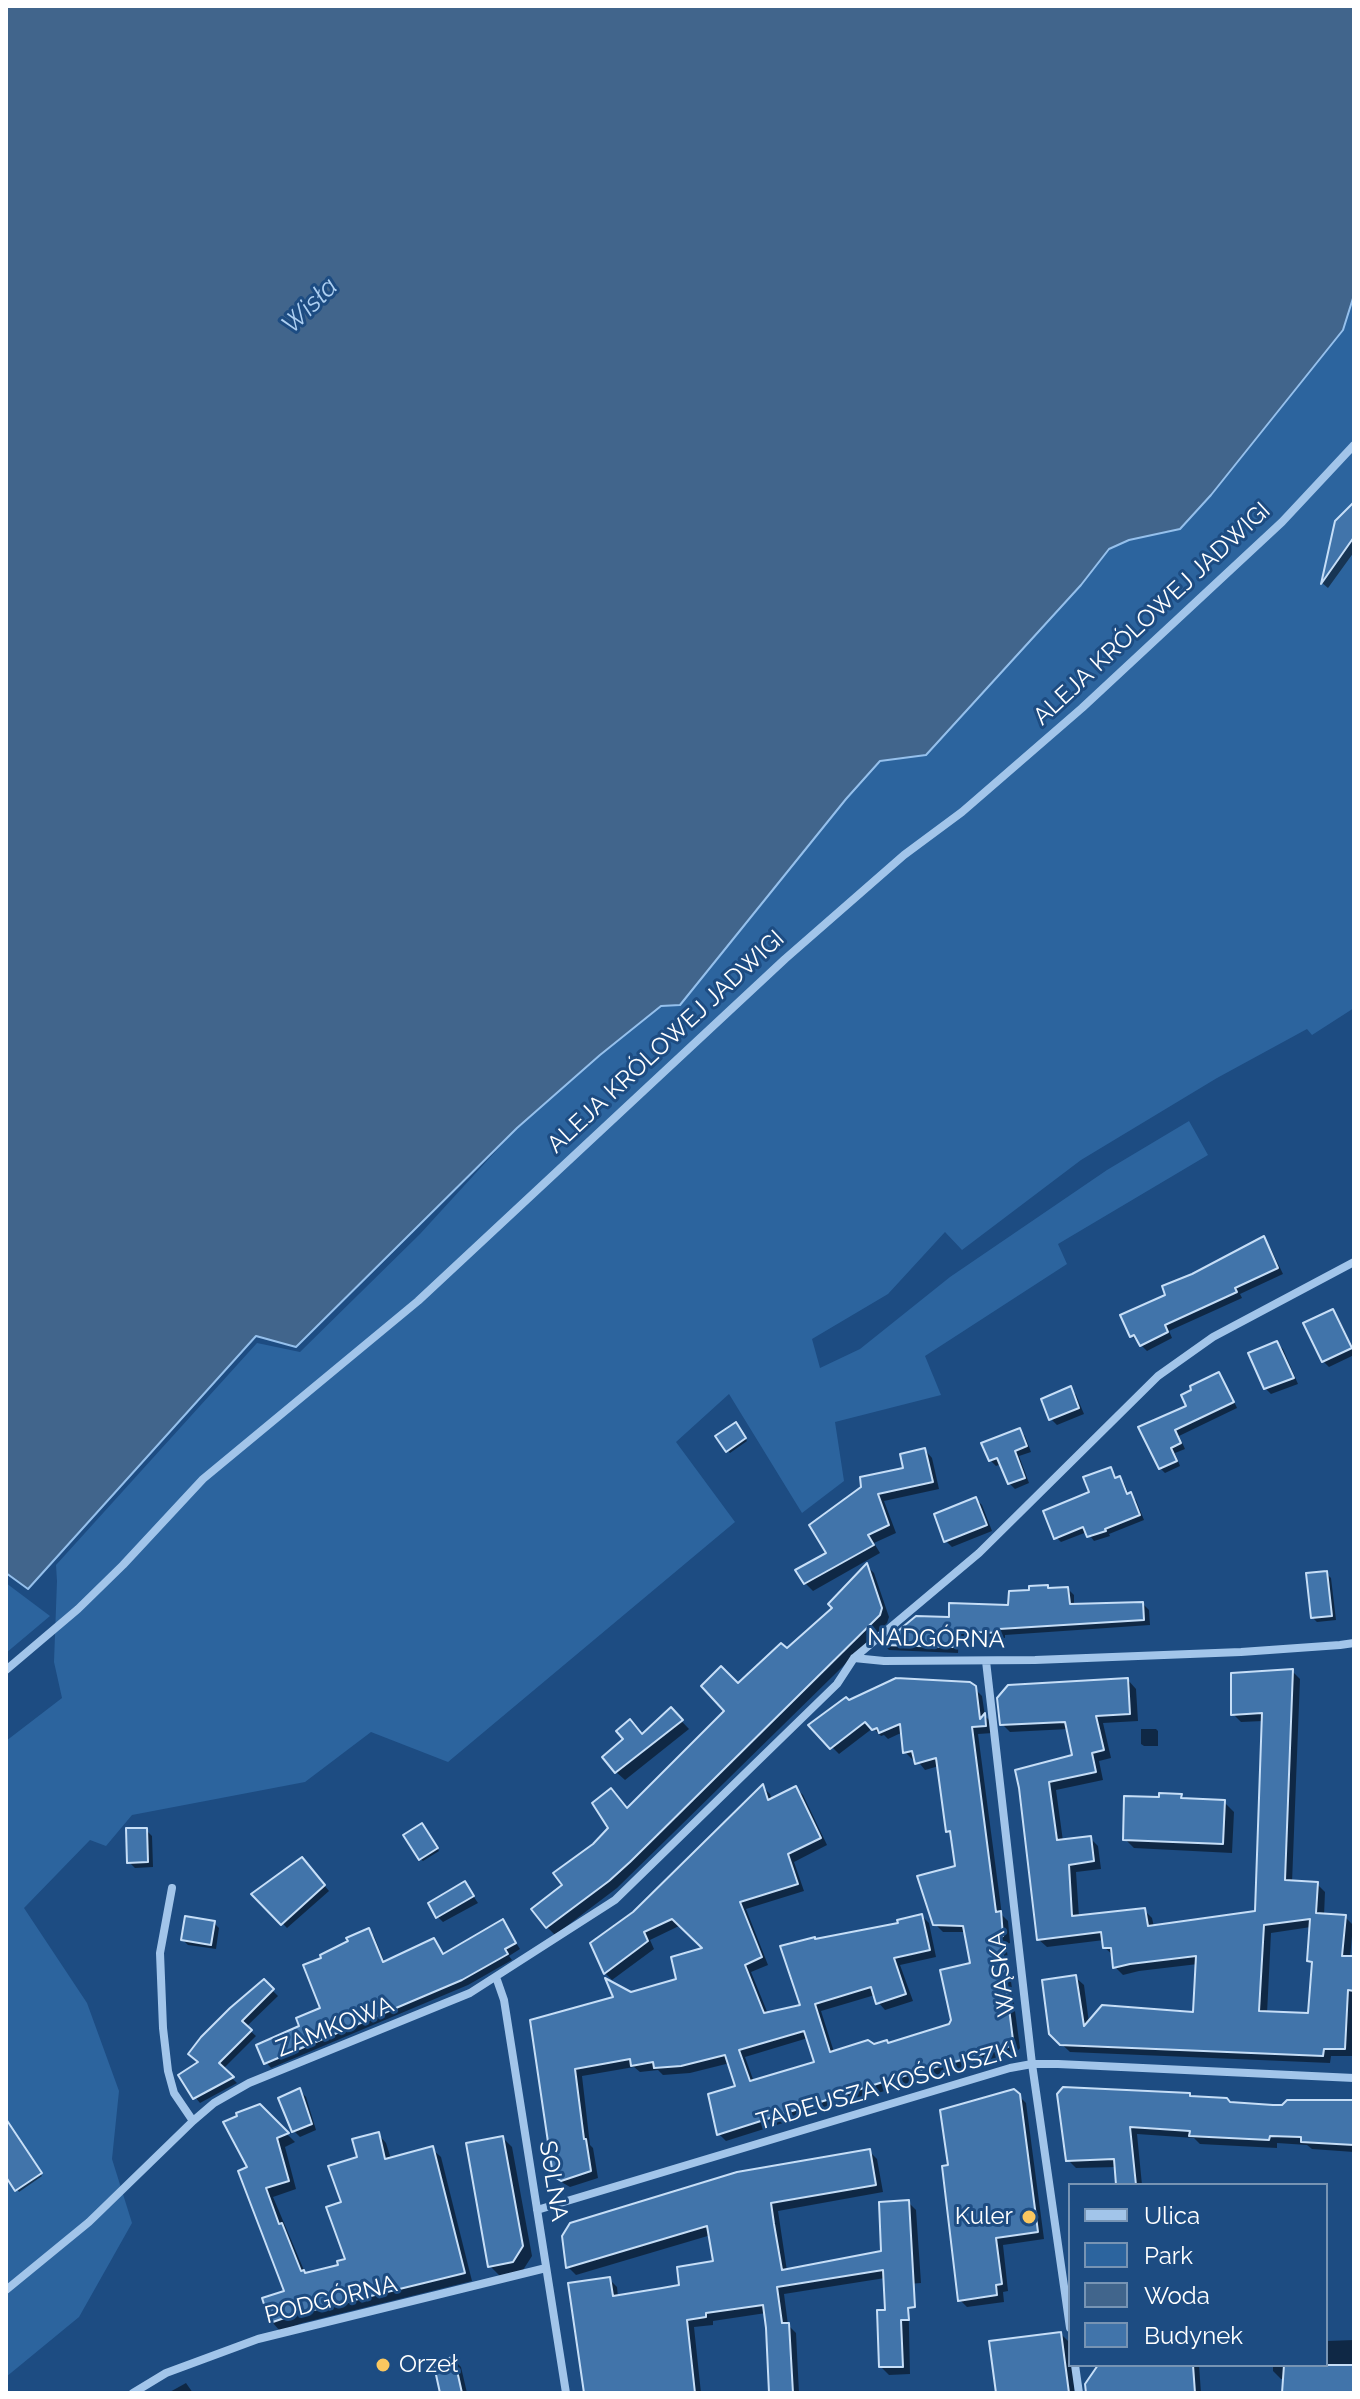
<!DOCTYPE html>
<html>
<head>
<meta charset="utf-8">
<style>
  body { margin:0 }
  #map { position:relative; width:1360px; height:2399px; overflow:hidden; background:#1d4c82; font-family:Raleway,sans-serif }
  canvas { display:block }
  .frame { position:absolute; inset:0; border:8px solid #fff; pointer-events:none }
  .legend { position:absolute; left:1068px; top:2183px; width:260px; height:184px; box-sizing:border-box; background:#1d4c82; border:2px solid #7794b4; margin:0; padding:10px 14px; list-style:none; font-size:24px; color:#fff }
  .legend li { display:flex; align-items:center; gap:16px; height:40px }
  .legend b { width:40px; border:2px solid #7794b4 }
</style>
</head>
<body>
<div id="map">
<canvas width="1360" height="2399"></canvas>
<div class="frame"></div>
<ul class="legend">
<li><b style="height:10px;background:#a2c5ea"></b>Ulica</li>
<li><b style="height:22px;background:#2c649e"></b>Park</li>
<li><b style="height:22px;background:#41658c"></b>Woda</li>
<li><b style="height:22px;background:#4174aa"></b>Budynek</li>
</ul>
</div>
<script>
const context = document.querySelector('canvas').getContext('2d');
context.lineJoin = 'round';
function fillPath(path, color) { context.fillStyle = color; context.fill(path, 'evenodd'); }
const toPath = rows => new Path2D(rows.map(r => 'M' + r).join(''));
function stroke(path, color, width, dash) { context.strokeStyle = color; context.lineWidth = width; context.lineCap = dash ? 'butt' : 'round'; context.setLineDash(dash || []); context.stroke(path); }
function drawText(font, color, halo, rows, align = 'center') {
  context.font = font + ' Raleway,sans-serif'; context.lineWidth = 6; context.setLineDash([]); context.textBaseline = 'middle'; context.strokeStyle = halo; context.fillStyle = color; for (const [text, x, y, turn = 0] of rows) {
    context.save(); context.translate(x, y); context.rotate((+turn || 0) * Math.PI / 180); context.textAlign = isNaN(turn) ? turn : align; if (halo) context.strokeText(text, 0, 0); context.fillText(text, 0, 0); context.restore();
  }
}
const green = toPath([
  [1354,295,1354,1008,1312,1035,1307,1029,1217,1078,1081,1160,962,1250,945,1232,888,1294,812,1339,820,1368,860,1349,950,1277,1107,1170,1189,1121,1208,1155,1058,1244,1067,1264,925,1356,941,1395,835,1422,844,1481,802,1513,729,1394,676,1442,735,1522,448,1762,371,1732,305,1782,132,1815,106,1846,90,1840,24,1908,87,2003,119,2091,112,2159,132,2223,79,2317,6,2377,6,1741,62,1698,54,1662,57,1581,56,1565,257,1343,300,1352,420,1234,517,1128,600,1055,661,1006,680,1005,846,799,880,761,926,754,1081,585,1109,549,1129,540,1180,529,1211,495,1343,330],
  [6,1583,50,1616,6,1653]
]);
const water = toPath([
  [6,6,1354,6,1354,295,1343,330,1211,495,1180,529,1129,540,1109,549,1081,585,926,755,880,761,846,799,680,1005,661,1006,600,1055,517,1128,296,1347,256,1336,28,1589,6,1573,6,6]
]);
const shadow = toPath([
  [1354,504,1354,552,1328,588,1322,583,1337,522],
  [1263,1239,1269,1245,1283,1274,1240,1294,1242,1298,1169,1331,1172,1338,1147,1351,1132,1336,1168,1296,1193,1276],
  [1332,1311,1338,1317,1354,1350,1354,1355,1329,1367,1323,1361],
  [1277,1343,1283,1349,1298,1384,1271,1394,1265,1388],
  [1219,1375,1224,1380,1237,1408,1179,1436,1185,1449,1175,1453,1180,1466,1165,1473,1160,1468,1141,1428,1189,1407],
  [1070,1389,1076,1395,1084,1414,1057,1425,1051,1419],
  [738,1427,747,1441,730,1453,727,1450],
  [1019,1430,1025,1436,1031,1452,1019,1456,1029,1483,1015,1489,1009,1483,1001,1464,996,1466,990,1460],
  [925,1450,932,1458,939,1489,884,1501,896,1533,874,1543,880,1553,813,1591,805,1583,829,1554,864,1487,905,1470],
  [1110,1469,1117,1479,1124,1483,1129,1495,1136,1500,1144,1520,1109,1534,1110,1536,1094,1541,1087,1532,1061,1542,1056,1537],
  [976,1499,982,1505,992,1531,952,1547,946,1541],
  [867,1566,874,1573,889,1617,887,1623,617,1888,555,1935,547,1927,565,1886,594,1846,727,1711,738,1686,787,1651,835,1609],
  [1326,1573,1331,1578,1336,1620,1317,1622,1312,1617],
  [1047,1587,1051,1590,1068,1589,1074,1595,1074,1606,1143,1604,1149,1610,1150,1625,1005,1635,1005,1638,959,1636,958,1653,889,1650,884,1645,951,1619,1010,1607,1031,1592],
  [1292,1671,1300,1679,1292,1883,1317,1884,1325,1892,1324,1916,1345,1917,1353,1925,1350,1958,1354,1958,1352,2056,1331,2056,1330,2063,1070,2052,1050,2033,1075,1977,1084,1985,1089,2023,1195,2014,1198,1964,1139,1971,1123,1975,1115,1967,1114,1956,1105,1948,1104,1940,1047,1947,1038,1939,1021,1787,1074,1756,1069,1729,1010,1732,1002,1724,1128,1680,1136,1689,1138,1721,1103,1723,1111,1758,1099,1761,1103,1780,1056,1790,1063,1841,1090,1838,1098,1846,1101,1869,1076,1872,1079,1917,1144,1910,1152,1918,1154,1927,1257,1913,1263,1721,1241,1722,1233,1714],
  [1311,1927,1309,1961,1313,1965,1310,2015,1267,2014,1271,1933],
  [970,1684,982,1696,985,1716,992,1723,993,1733,978,1734,1002,1915,1008,1921,1010,1943,1006,1944,1020,2048,1015,2054,894,2088,726,2141,719,2134,737,2087,730,2063,690,2073,663,2075,658,2070,640,2072,634,2067,582,2076,590,2145,593,2148,598,2178,570,2187,563,2183,555,2175,532,2021,679,1981,705,1949,681,1925,650,1940,654,1949,612,1980,605,1973,634,1913,763,1787,770,1794,772,1800,796,1788,803,1795,827,1845,794,1862,804,1891,746,1909,768,1965,751,1972,768,2014,802,2006,900,1925,922,1916,929,1923,936,1957,900,1965,913,2001,885,2010,878,2002,875,1995,821,2011,834,2052,889,2045,951,2026,972,1965,967,1932,943,1932,935,1924,957,1868,953,1836,948,1831,939,1766,925,1770,916,1759,913,1760,905,1752,903,1732,888,1739,884,1735,881,1736,873,1728,839,1754,811,1726,849,1702],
  [808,2038,817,2064,754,2082,745,2057],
  [671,1710,689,1729,625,1780,616,1772,643,1736],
  [1141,1729,1156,1729,1158,1731,1158,1746,1144,1746,1141,1744],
  [1181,1796,1185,1801,1224,1802,1234,1812,1232,1853,1134,1848,1125,1839],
  [424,1828,439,1851,423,1861,420,1859],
  [146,1830,152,1836,153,1867,135,1868,129,1862],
  [306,1864,329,1891,287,1928,254,1894],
  [465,1884,478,1903,443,1922,437,1916],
  [503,1922,520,1949,509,1956,512,1960,468,1985,271,2068,266,2062,302,2027,323,2009,323,1959,368,1931,374,1936,385,1963,433,1941,444,1956],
  [214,1923,219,1928,216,1949,188,1945,183,1940],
  [264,1982,278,1996,246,2027,256,2036,223,2069,237,2083,200,2103,195,2097,201,2063],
  [300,2091,306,2097,316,2130,300,2137,294,2131],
  [1018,2095,1026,2103,1044,2239,1003,2245,1008,2291,1003,2292,1004,2302,967,2307,960,2300,951,2167],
  [1189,2095,1193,2098,1231,2104,1273,2107,1354,2102,1354,2152,1312,2149,1307,2145,1277,2143,1277,2148,1200,2144,1194,2138,1137,2134,1142,2185,1118,2185,1117,2167,1076,2168,1068,2160],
  [259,2106,295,2142,285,2147,296,2189,273,2197,306,2275,340,2266,347,2260,343,2203,359,2158,378,2134,386,2143,391,2159,432,2149,441,2157,472,2281,302,2323,280,2331,272,2322,286,2293,250,2168],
  [17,2137,42,2176,19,2192,6,2173,6,2140],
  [503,2138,512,2147,532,2256,523,2270,500,2276,490,2266],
  [869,2151,877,2159,883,2192,778,2211,787,2271,884,2253,908,2202,916,2210,921,2283,908,2284,910,2374,889,2375,881,2367,887,2312,885,2278,784,2294,788,2325,796,2333,799,2393,771,2393,766,2313,713,2321,713,2325,694,2327,701,2393,587,2393,609,2279,617,2287,618,2297,682,2287,715,2263,711,2235,576,2275,568,2267],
  [1061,2334,1069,2342,1075,2393,998,2393],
  [1354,2340,1354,2393,1284,2393,1285,2379,1281,2379,1273,2371,1273,2365,1326,2365,1326,2341],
  [453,2359,461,2367,467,2393,442,2393],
  [1100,2365,1199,2365,1201,2393,1088,2393],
  [186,2383,193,2393,168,2393]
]);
const building = toPath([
  [1354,502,1354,537,1321,584,1335,521,1354,502],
  [1264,1236,1278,1268,1235,1288,1237,1292,1165,1325,1168,1332,1140,1346,1134,1335,1130,1337,1120,1315,1165,1295,1162,1286,1192,1274,1264,1236],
  [1333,1309,1352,1348,1322,1362,1303,1323,1333,1309],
  [1277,1341,1294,1378,1264,1389,1248,1353,1277,1341],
  [1219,1372,1234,1402,1175,1430,1181,1443,1171,1448,1177,1461,1159,1469,1138,1427,1186,1406,1181,1395,1191,1390,1190,1386,1219,1372],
  [1071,1386,1079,1408,1049,1420,1041,1399,1071,1386],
  [736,1422,746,1438,726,1452,715,1436,736,1422],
  [1020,1428,1027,1446,1015,1451,1025,1478,1008,1484,997,1458,989,1461,981,1443,1020,1428],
  [925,1448,933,1482,878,1494,889,1525,868,1535,874,1545,804,1584,795,1570,826,1553,809,1525,861,1487,860,1477,903,1468,900,1454,925,1448],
  [1111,1467,1115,1478,1120,1476,1127,1494,1131,1492,1140,1515,1105,1529,1106,1531,1087,1537,1083,1527,1054,1539,1043,1511,1089,1492,1083,1477,1111,1467],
  [976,1497,987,1525,944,1542,934,1514,976,1497],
  [867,1563,882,1608,880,1615,630,1862,609,1881,546,1928,531,1909,562,1885,553,1873,593,1844,608,1828,592,1803,611,1788,627,1808,724,1711,701,1686,721,1666,738,1683,781,1643,787,1648,832,1608,828,1604,867,1563],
  [1327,1571,1332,1616,1311,1618,1306,1573,1327,1571],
  [1048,1585,1048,1588,1068,1587,1070,1604,1143,1602,1144,1620,999,1629,999,1633,953,1631,953,1647,881,1645,916,1616,949,1617,949,1603,1008,1605,1009,1591,1029,1590,1029,1586,1048,1585],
  [1293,1669,1285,1880,1318,1882,1316,1913,1346,1915,1342,1956,1354,1956,1354,1991,1348,1990,1345,2049,1324,2049,1323,2056,1060,2045,1049,2034,1042,1980,1076,1975,1084,2026,1102,2005,1193,2012,1196,1956,1130,1964,1113,1968,1111,1948,1103,1948,1101,1932,1037,1940,1019,1788,1015,1770,1072,1755,1065,1722,1000,1725,997,1698,1008,1685,1128,1678,1130,1714,1096,1716,1104,1750,1092,1753,1096,1772,1049,1782,1057,1840,1091,1836,1094,1861,1069,1865,1072,1916,1145,1908,1148,1926,1255,1911,1262,1713,1231,1715,1231,1673,1293,1669],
  [1310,1919,1307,1961,1312,1962,1308,2013,1259,2011,1264,1925,1310,1919],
  [896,1678,970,1682,976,1686,980,1719,985,1713,986,1726,972,1727,996,1912,1001,1911,1003,1936,1000,1937,1013,2040,1008,2047,886,2081,717,2135,708,2094,735,2086,725,2055,681,2066,654,2068,653,2062,631,2066,630,2059,575,2069,584,2139,586,2139,591,2171,561,2181,553,2176,530,2020,613,1997,605,1978,631,1992,676,1979,671,1957,702,1948,672,1919,644,1932,648,1941,604,1974,590,1943,633,1912,763,1784,768,1800,796,1786,821,1838,788,1854,798,1884,740,1902,762,1957,745,1965,764,2013,800,2005,780,1946,815,1937,815,1939,898,1923,897,1920,922,1914,930,1950,894,1958,906,1994,876,2004,871,1987,815,2004,830,2052,868,2040,874,2044,887,2040,888,2043,949,2024,951,2020,940,1970,970,1963,963,1926,933,1925,917,1876,955,1866,950,1831,946,1832,936,1758,915,1764,912,1751,903,1753,900,1724,879,1733,877,1728,872,1730,865,1722,830,1749,808,1725,846,1697,849,1700,896,1678],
  [804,2031,814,2062,750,2081,739,2050,804,2031],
  [671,1707,683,1720,615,1773,602,1757,623,1739,616,1731,630,1719,642,1734,671,1707],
  [1159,1793,1182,1794,1181,1798,1225,1800,1223,1844,1123,1840,1124,1796,1159,1797,1159,1793],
  [422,1823,438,1848,419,1860,403,1835,422,1823],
  [126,1828,147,1828,148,1862,127,1863,126,1828],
  [302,1857,325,1885,281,1925,251,1894,302,1857],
  [465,1881,474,1896,436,1918,428,1903,465,1881],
  [185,1916,215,1921,211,1945,181,1940,185,1916],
  [503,1919,516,1943,505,1949,508,1954,462,1980,264,2064,256,2045,299,2026,296,2018,320,2008,303,1965,321,1958,320,1955,348,1941,346,1938,369,1928,383,1962,434,1938,443,1954,503,1919],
  [264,1979,274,1989,242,2021,252,2030,219,2063,234,2077,193,2099,178,2075,198,2062,188,2054,201,2037,230,2008,264,1979],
  [1063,2087,1190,2093,1190,2096,1227,2098,1230,2102,1273,2105,1282,2105,1287,2100,1354,2100,1354,2145,1301,2142,1301,2137,1270,2136,1269,2140,1189,2136,1190,2131,1130,2127,1136,2185,1116,2185,1114,2159,1066,2161,1057,2094,1063,2087],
  [300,2088,312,2124,292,2132,278,2098,300,2088],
  [1014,2089,1020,2094,1038,2232,996,2238,1002,2284,996,2285,997,2295,958,2301,942,2166,948,2165,940,2110,1014,2089],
  [260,2104,289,2133,277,2138,289,2181,266,2188,279,2224,282,2223,301,2271,304,2270,305,2273,338,2265,337,2261,345,2259,326,2207,341,2202,328,2166,357,2157,352,2139,379,2132,385,2159,433,2146,465,2273,293,2315,270,2323,262,2298,284,2291,238,2171,247,2167,223,2122,237,2116,236,2113,260,2104],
  [6,2119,42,2173,15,2191,6,2177,6,2119],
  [503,2136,523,2246,513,2262,488,2267,466,2143,503,2136],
  [870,2149,876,2185,771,2203,774,2224,782,2270,881,2251,879,2202,909,2200,915,2307,908,2308,909,2320,901,2320,903,2367,879,2367,877,2310,885,2310,883,2270,777,2287,782,2323,789,2323,793,2393,769,2393,766,2328,763,2305,706,2313,706,2317,687,2320,695,2393,584,2393,568,2283,610,2277,613,2296,662,2288,679,2285,677,2267,713,2261,707,2226,566,2268,562,2236,570,2223,737,2172,870,2149],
  [1061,2332,1069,2393,996,2393,989,2341,1061,2332],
  [454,2357,462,2393,440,2393,433,2361,454,2357],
  [1098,2365,1193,2365,1195,2393,1086,2393,1085,2384,1098,2365],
  [1284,2365,1354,2365,1354,2393,1282,2393,1284,2365]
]);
const street = toPath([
  [854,1658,884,1661,1035,1660,1241,1652,1340,1645,1354,1643],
  [986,1661,1032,2064,1070,2328],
  [6,1670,78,1609,123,1565,203,1479,418,1301,785,959,904,855,962,812,1082,708,1282,522,1354,445],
  [172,1888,160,1953,163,2028,168,2071,174,2093,193,2121],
  [496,1977,504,2000,566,2393],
  [537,2210,1010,2068,1032,2064,1058,2064,1354,2078],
  [6,2290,89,2222,193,2121,214,2103,249,2083,470,1993,615,1900,837,1684,854,1658,979,1553,1158,1376,1213,1337,1354,1262],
  [1075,2365,1079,2393],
  [133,2393,166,2373,258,2339,546,2268]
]);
const markers = [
  [1029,2217,8,"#fac75f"],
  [383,2365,8,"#fac75f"]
];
const streetNames = [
  ["ALEJA KRÓLOWEJ JADWIGI",1152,614,-43],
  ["ALEJA KRÓLOWEJ JADWIGI",666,1042,-43],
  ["NADGÓRNA",936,1639,1],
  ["WĄSKA",1002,1974,-97],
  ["ZAMKOWA",335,2027,-22],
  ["TADEUSZA KOŚCIUSZKI",887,2086,-16],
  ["SOLNA",553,2181,81],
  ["PODGÓRNA",331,2300,-14]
];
const poiNames = [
  ["Kuler",1013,2217],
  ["Orzeł",399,2365,"left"]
];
const waterNames = [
  ["Wisła",310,306,-45]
];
fillPath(green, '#2c649e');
fillPath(water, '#41658c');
stroke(water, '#95c0ec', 2);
fillPath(shadow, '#0007');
fillPath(building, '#4174aa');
stroke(building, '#c6def7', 2);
stroke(street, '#a2c5ea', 8);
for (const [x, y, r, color] of markers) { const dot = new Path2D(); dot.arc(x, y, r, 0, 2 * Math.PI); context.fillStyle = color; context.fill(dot); stroke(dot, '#1d4c82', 3); }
drawText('24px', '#fff', '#1d4c82', streetNames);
drawText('24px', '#fff', '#1d4c82', poiNames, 'right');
drawText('italic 26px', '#adcff1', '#1d4c82', waterNames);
</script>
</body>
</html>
